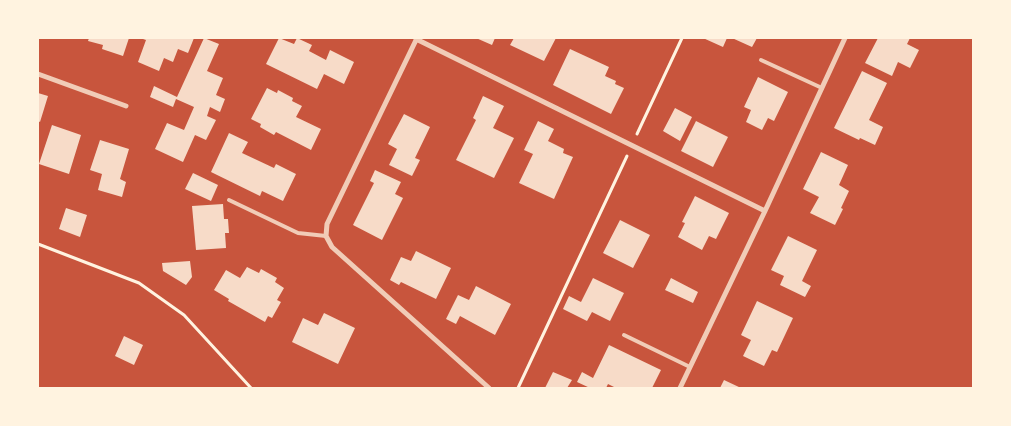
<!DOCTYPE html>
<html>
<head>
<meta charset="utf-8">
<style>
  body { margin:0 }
  #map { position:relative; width:1011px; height:426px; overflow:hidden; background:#c8553d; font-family:Mulish,sans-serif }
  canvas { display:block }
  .frame { position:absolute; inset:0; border:39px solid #fff3e0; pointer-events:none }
</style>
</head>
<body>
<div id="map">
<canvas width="1011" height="426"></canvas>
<div class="frame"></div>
</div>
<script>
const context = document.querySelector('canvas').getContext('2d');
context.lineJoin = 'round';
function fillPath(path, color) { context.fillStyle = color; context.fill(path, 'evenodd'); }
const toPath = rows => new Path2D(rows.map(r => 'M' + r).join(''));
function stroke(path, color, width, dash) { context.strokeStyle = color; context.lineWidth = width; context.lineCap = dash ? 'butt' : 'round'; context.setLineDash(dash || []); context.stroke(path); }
const building = toPath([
  [89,38,129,38,123,56,102,49,103,45,88,41],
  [140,38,194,38,188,53,178,49,173,62,164,58,159,71,138,62,146,40],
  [204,38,219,44,207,71,223,78,216,95,225,99,220,112,210,107,207,116,216,120,206,140,195,135,183,162,155,149,167,123,184,130,194,107,176,99,173,107,150,97,154,86,177,97],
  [279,38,294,44,297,38,312,45,309,51,326,60,330,50,354,62,344,84,324,74,317,89,266,64],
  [476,38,495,38,492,45],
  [514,38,556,38,544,61,510,45],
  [703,38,727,38,723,47],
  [732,38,757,38,752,47],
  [878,38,910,38,907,44,919,50,910,68,898,62,892,76,865,63],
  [570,49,609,67,605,76,616,81,615,84,624,88,611,114,553,85],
  [862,71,887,83,869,120,883,127,875,145,860,138,859,140,834,128],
  [758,77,788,92,774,121,768,118,762,130,746,122,751,110,744,107],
  [267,88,277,93,278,90,293,98,292,101,302,106,296,117,321,129,311,150,276,132,274,135,260,127,261,124,251,119],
  [38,93,48,96,40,122,38,121],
  [483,96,504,106,493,128,514,138,494,178,456,160,476,120,473,118],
  [675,108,692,117,680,141,663,131],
  [404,114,430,127,415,158,420,160,412,176,389,165,397,149,388,144],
  [538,121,554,129,548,141,564,149,563,153,573,157,554,199,519,183,533,154,524,150],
  [696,121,728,137,713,167,681,151],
  [52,125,81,135,69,174,39,164],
  [229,133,248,142,242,153,274,168,276,164,296,174,283,201,262,191,260,196,211,172],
  [100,140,129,149,120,179,126,182,122,197,98,190,102,174,90,170],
  [821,152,848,165,839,185,849,191,841,208,843,209,835,225,810,213,819,197,803,189],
  [375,170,401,182,395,194,403,198,382,240,353,225,374,183,370,181],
  [193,173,218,185,211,201,185,189],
  [695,196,729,213,716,239,709,236,702,250,678,237,685,223,682,222],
  [223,204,224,219,228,219,229,233,225,233,226,248,196,250,192,206],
  [66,208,87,215,80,237,59,229],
  [620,220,650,235,633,268,603,253],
  [788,236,817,250,802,281,811,286,805,297,780,285,784,276,771,270],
  [416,251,451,268,436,299,401,282,399,285,390,280,401,257,411,261],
  [190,261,192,277,186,285,163,271,162,263],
  [247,267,259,273,261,269,277,278,275,282,284,288,277,300,281,302,272,318,268,316,265,322,228,301,229,299,214,290,226,270,240,278],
  [593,278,624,293,610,321,592,312,587,321,563,309,569,296,581,302],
  [671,278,698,292,693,303,665,290],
  [476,286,511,304,495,335,460,316,456,324,446,319,458,295,469,300],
  [757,301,793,318,777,352,772,350,764,366,743,356,751,340,741,335],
  [324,313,355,328,338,364,292,342,303,318,318,325],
  [124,336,143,345,134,365,115,356],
  [609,345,661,370,652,388,616,388,608,384,606,388,590,388,577,382,582,372,593,378],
  [553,372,572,380,567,388,545,388],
  [724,380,741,388,720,388]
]);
const path = toPath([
  [637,134,682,38],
  [38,244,139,283,184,315,251,388],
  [518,388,627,156]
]);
const service = toPath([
  [761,60,822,88],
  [229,200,298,233,326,236],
  [624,335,690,367]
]);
const minor = toPath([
  [417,38,327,224,326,236,332,247,489,388],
  [416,39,765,211],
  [38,74,126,106],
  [680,388,765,211,845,38]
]);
fillPath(building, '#f7dbc8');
stroke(path, '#fff3e0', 3);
stroke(service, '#f1ccb7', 4);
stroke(minor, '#f1ccb7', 5);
</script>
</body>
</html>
